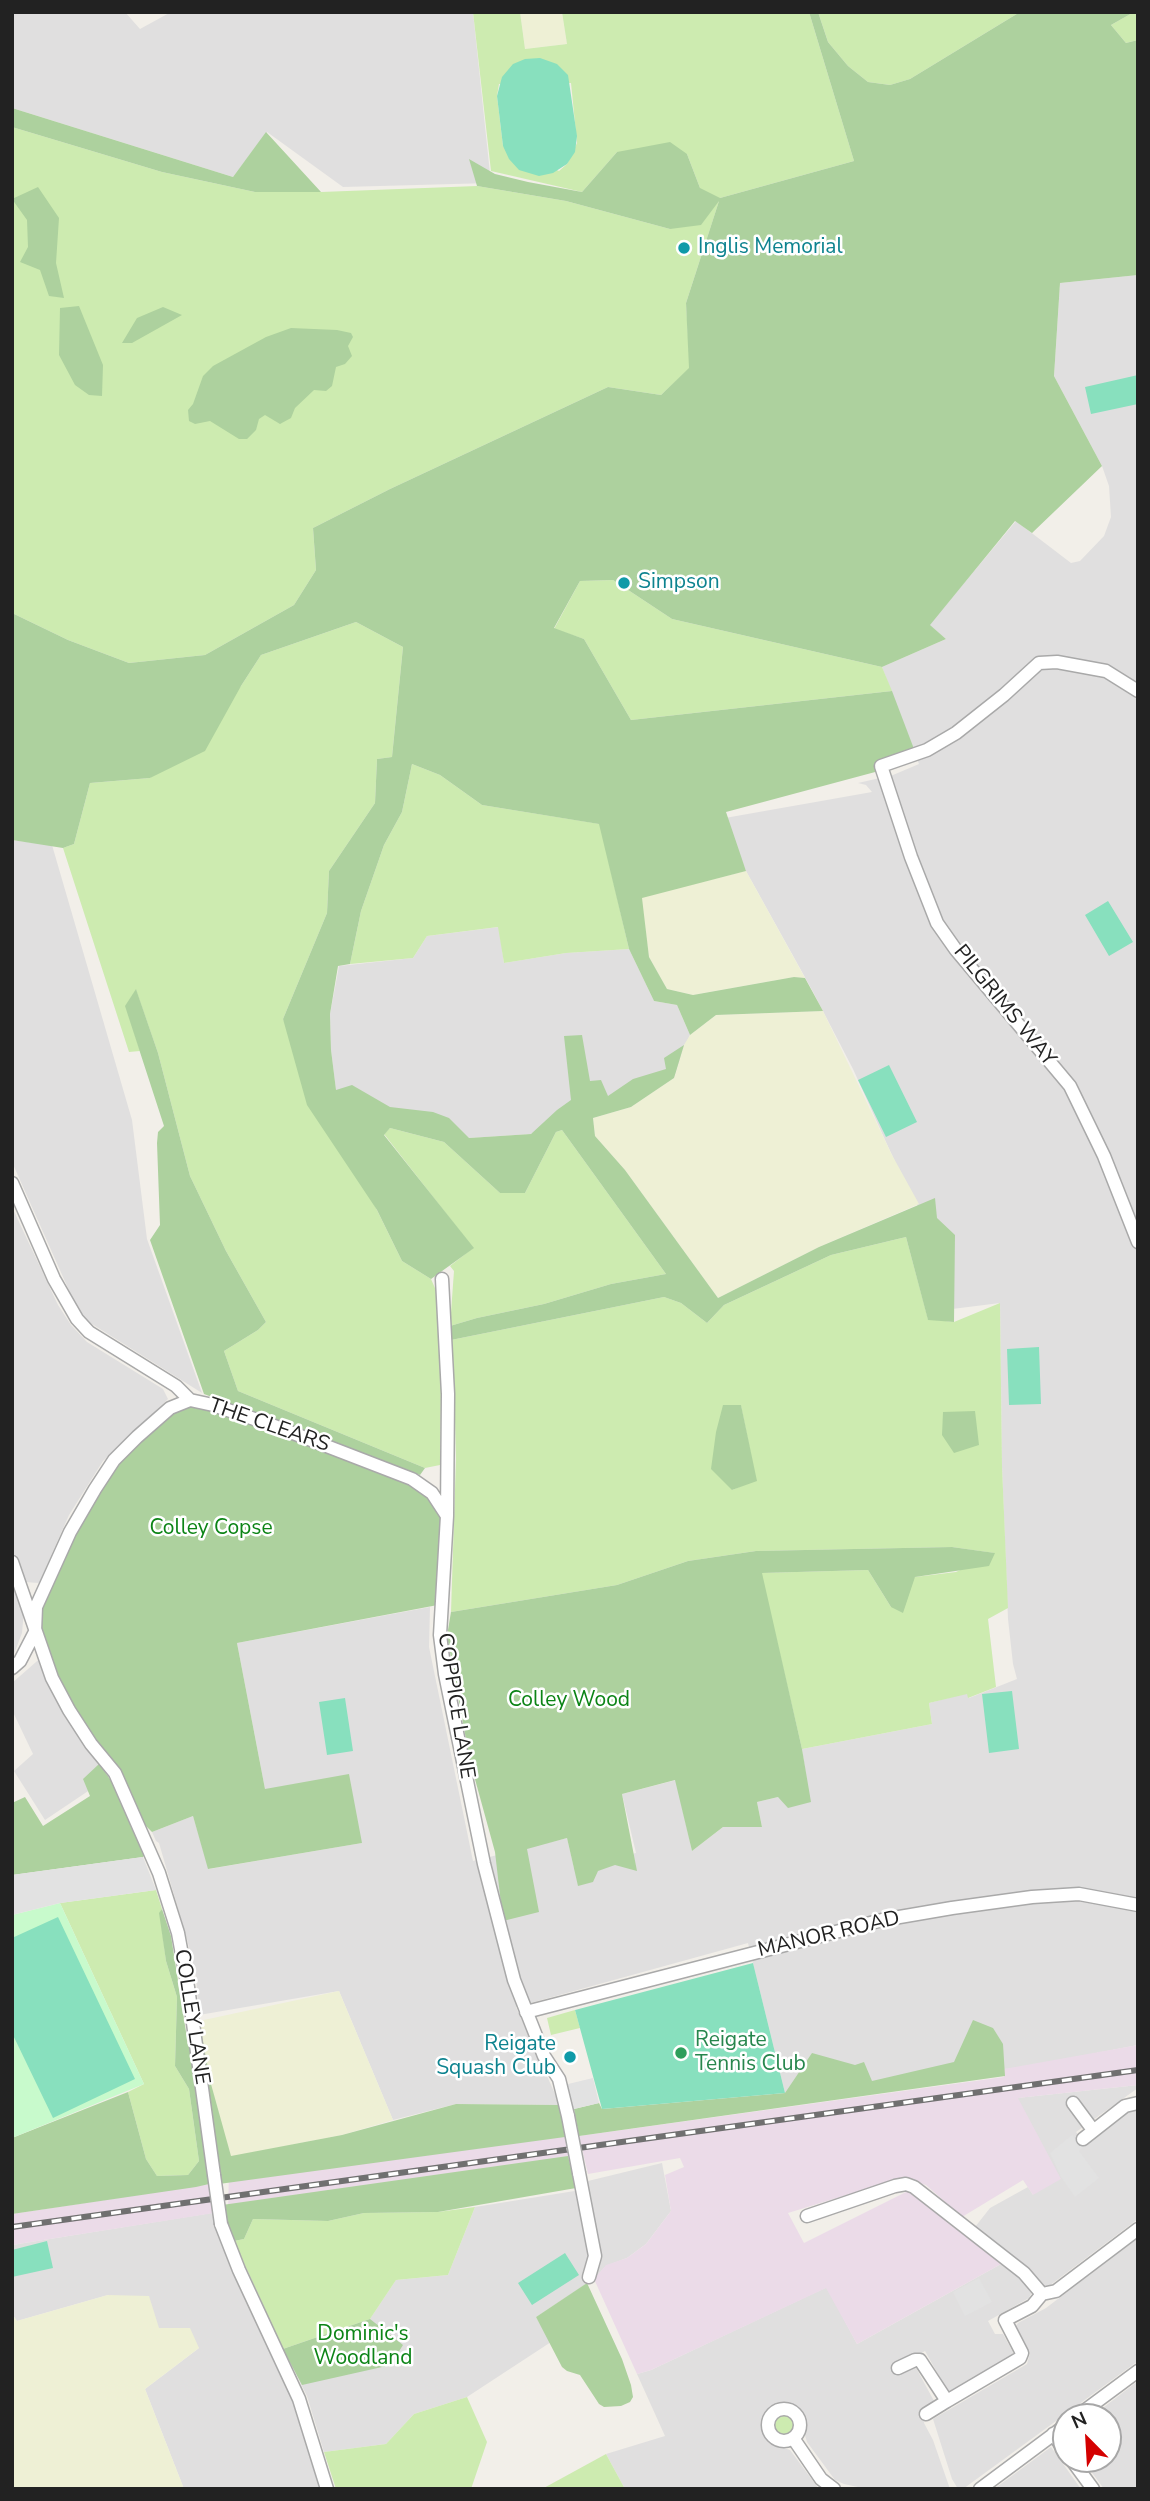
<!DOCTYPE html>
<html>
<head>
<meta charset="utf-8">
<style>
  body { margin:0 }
  #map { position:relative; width:1150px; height:2501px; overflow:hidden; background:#f2efe9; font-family:"Nunito Sans",sans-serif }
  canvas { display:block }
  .frame { position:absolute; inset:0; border:14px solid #222; pointer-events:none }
  .north { position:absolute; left:1052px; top:2403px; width:70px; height:70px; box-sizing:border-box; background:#fff; border:2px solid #a7a7a7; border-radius:50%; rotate:336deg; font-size:19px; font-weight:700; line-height:28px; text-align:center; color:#222 }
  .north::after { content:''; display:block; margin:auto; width:24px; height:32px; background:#d40000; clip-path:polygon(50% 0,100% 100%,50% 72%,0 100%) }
</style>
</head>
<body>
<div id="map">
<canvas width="1150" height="2501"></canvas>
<div class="frame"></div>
<div class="north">N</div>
</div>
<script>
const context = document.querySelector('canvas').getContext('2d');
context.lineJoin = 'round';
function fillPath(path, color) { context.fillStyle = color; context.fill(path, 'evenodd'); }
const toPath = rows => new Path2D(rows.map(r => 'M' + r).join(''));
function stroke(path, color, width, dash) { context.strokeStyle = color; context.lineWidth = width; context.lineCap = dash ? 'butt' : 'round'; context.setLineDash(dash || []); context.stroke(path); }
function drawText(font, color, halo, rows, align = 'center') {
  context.font = font + ' "Nunito Sans",sans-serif'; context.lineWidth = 5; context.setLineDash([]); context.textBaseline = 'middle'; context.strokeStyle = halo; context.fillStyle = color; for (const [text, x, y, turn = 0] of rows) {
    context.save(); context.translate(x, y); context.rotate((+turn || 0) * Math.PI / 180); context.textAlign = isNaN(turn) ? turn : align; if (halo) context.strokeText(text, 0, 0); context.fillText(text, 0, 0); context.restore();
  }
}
const residential = toPath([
  [12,12,125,12,140,29,171,12,473,12,491,183,343,187,267,132,233,177,12,108],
  [1138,275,1138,2045,1024,2067,785,2093,748,1943,516,2007,560,2105,456,2104,393,2120,339,1991,199,2015,196,1976,188,1943,159,1843,156,1841,152,1832,193,1816,209,1869,362,1843,265,1789,237,1643,430,1607,429,1647,473,1861,567,1838,574,1868,636,1853,622,1794,676,1780,692,1851,723,1827,762,1827,757,1802,778,1797,810,1802,802,1749,932,1724,929,1703,967,1693,969,1698,1017,1679,1013,1664,1008,1619,1002,1466,1000,1303,944,1310,916,1201,896,1164,853,1069,812,990,746,871,725,818,872,792,866,785,858,783,893,775,919,764,882,667,946,639,929,625,1016,521,1071,563,1080,561,1104,536,1111,517,1109,486,1102,466,1054,376,1060,283],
  [12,840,52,845,132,1120,147,1239,202,1393,84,1319,75,1304,12,1162],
  [499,927,504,963,566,953,629,949,654,1001,677,1005,690,1035,674,1078,531,1134,469,1138,336,1090,331,1050,330,1014,339,966,413,958,427,936],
  [12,1207,58,1305,71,1325,87,1342,163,1389,168,1399,103,1461,69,1515,39,1583,24,1582,12,1551],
  [12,1581,24,1610,22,1633,12,1659],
  [44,1655,115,1773,45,1820,14,1771,33,1754,12,1710,12,1683],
  [1138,2085,1138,2088,1076,2132,1086,2144,1131,2110,1138,2110,1138,2219,1049,2286,1044,2286,1028,2268,975,2227,990,2208,1028,2187,1033,2195,1017,2098],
  [662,2163,671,2211,646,2244,627,2258,606,2266,594,2279,536,2317,551,2342,467,2397,414,2414,386,2444,324,2452,307,2396,283,2349,370,2319,396,2280,448,2275,475,2207,587,2189,588,2181],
  [218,2212,282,2367,325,2489,184,2489,145,2389,199,2348,159,2328,108,2295,17,2321,12,2314,12,2245],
  [1138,2238,1138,2361,963,2489,958,2489,952,2479,933,2419,1027,2364,1030,2353,1015,2327,1018,2323,1046,2308],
  [1001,2264,1024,2279,1032,2292,1029,2298,988,2321,995,2334,1003,2334,1013,2352,1012,2357,948,2392,925,2351,896,2368,914,2364,934,2401,926,2412,924,2423,933,2440,950,2489,867,2489,844,2484,835,2480,807,2442,804,2432,806,2420,803,2414,798,2407,786,2403,777,2404,765,2413,762,2421,764,2436,774,2445,790,2450,819,2489,625,2489,606,2454,665,2436,637,2374,651,2370,827,2287,857,2344],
  [1138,2381,1138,2489,1104,2489,1082,2459,1108,2459,1108,2417,1091,2417],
  [1051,2447,1081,2489,994,2489]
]);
const industrial = toPath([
  [1138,2045,1138,2085,1018,2098,1061,2179,1033,2195,1023,2180,962,2217,926,2185,906,2179,895,2180,788,2213,804,2243,908,2191,1001,2264,857,2344,826,2288,651,2370,637,2374,594,2279,606,2265,627,2258,646,2244,671,2211,665,2175,684,2167,680,2158,588,2174,579,2136,1004,2077,1004,2069],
  [560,2108,576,2188,228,2213,229,2172],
  [209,2184,214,2213,12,2245,12,2214]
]);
const farmland = toPath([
  [520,12,562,12,567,44,525,49],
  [746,871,805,978,794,977,693,995,667,989,649,957,641,897],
  [823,1011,892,1155,919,1204,819,1247,718,1298,625,1170,595,1136,593,1118,631,1107,674,1078,684,1045,690,1035,716,1015],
  [339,1991,393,2120,342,2135,230,2157,211,2084,199,2021],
  [108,2295,149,2296,159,2328,190,2328,199,2348,145,2389,184,2489,12,2489,12,2314,17,2321]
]);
const grass = toPath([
  [473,12,520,12,525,49,567,44,562,12,809,12,854,161,720,198,686,303,690,368,661,395,608,387,390,489,313,528,316,570,294,605,205,655,129,663,68,640,12,613,12,127,162,172,255,192,321,192,477,186,566,201,670,229,700,188,687,154,617,152,582,192,491,171],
  [571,83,577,143,567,164,559,171,503,146,497,96,499,84],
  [818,12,1020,12,910,79,890,85,868,82,848,66,828,42],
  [1134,12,1138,12,1138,40,1126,43,1111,25],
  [613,580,672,619,882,667,892,691,631,720,584,639,554,629,580,581],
  [356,622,403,647,392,757,377,759,375,803,329,871,327,913,283,1019,402,1261,431,1279,438,1295,441,1388,440,1465,425,1468,238,1391,224,1351,258,1330,266,1322,226,1251,190,1176,158,1053,136,990,126,1006,140,1051,129,1052,63,848,74,844,90,783,150,778,241,686,261,655],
  [412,764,440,775,482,805,600,824,629,949,566,953,504,963,498,927,427,936,413,958,350,964,361,911,384,845,402,812],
  [390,1128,444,1142,500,1193,525,1193,556,1132,562,1130,666,1274,611,1284,544,1304,477,1318,450,1326,454,1271,450,1266,473,1248,384,1134],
  [906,1237,928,1319,954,1322,1000,1303,1002,1466,1008,1608,988,1619,996,1687,968,1698,967,1694,929,1703,932,1724,802,1749,761,1573,868,1570,891,1607,915,1577,956,1572,994,1553,952,1547,756,1551,688,1561,617,1585,451,1612,456,1459,454,1380,451,1340,664,1297,681,1303,707,1323,724,1305,831,1255],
  [741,1406,756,1480,732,1490],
  [156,1890,162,1909,160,1913,166,1961,177,1997,175,2066,189,2089,199,2161,188,2175,157,2176,146,2159,128,2092,144,2084,60,1903],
  [575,2010,580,2028,551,2035,547,2018],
  [475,2207,448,2275,396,2280,370,2319,283,2349,234,2241,244,2239,253,2219,328,2221,364,2213,438,2212],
  [467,2397,487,2442,471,2489,336,2489,324,2452,386,2444,414,2414],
  '773 2425a11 11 0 1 1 22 0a11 11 0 1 1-22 0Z',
  [606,2454,625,2489,542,2489]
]);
const forest = toPath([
  [809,12,818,12,828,42,848,66,868,82,890,85,910,79,1020,12,1134,12,1111,25,1126,43,1138,40,1138,275,1060,283,1054,376,1102,466,1032,533,1015,521,930,625,946,639,882,667,672,619,613,580,580,581,554,628,584,639,631,720,892,691,914,749,905,764,726,812,746,871,642,898,649,957,667,989,693,995,794,977,805,978,823,1011,716,1015,690,1035,677,1005,654,1001,629,949,599,824,482,805,440,775,412,764,402,812,384,845,361,911,350,964,338,966,330,1014,331,1050,336,1090,352,1085,390,1107,433,1112,449,1118,469,1138,531,1134,557,1110,571,1100,564,1036,582,1035,590,1081,601,1080,608,1096,633,1079,666,1069,664,1058,684,1045,674,1078,631,1107,593,1118,595,1136,625,1170,718,1298,819,1247,935,1198,937,1218,955,1235,954,1322,928,1320,906,1237,831,1255,724,1305,707,1323,681,1303,664,1297,451,1340,450,1326,477,1318,544,1304,611,1284,666,1274,562,1130,556,1132,525,1193,500,1193,444,1142,390,1128,384,1135,474,1248,431,1279,402,1261,377,1210,307,1105,283,1019,327,913,329,871,375,803,377,759,392,757,403,647,356,622,261,655,241,686,205,751,150,778,90,783,74,844,63,848,12,840,12,613,68,640,129,663,205,655,294,605,316,570,313,528,390,489,608,387,661,395,689,368,686,303,719,201,701,225,670,229,566,201,477,186,469,159,495,174,528,182,582,192,617,152,670,142,687,154,700,188,720,198,854,161],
  [12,108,233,177,266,132,321,192,255,192,162,172,12,127],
  [38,187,59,218,56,263,64,298,49,296,40,270,20,262,28,247,27,220,12,199],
  [79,306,103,365,102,396,89,395,75,385,59,355,60,308],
  [163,307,182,315,132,343,122,343,137,318],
  [291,328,337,330,351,333,353,337,348,346,352,356,345,364,336,367,332,386,326,391,314,390,295,408,291,418,280,424,265,415,259,419,256,430,247,439,239,439,210,421,195,424,189,421,188,410,193,404,203,376,213,366,266,337],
  [136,989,158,1053,190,1176,226,1251,266,1322,258,1330,224,1351,238,1391,425,1468,420,1475,204,1394,150,1240,160,1225,157,1143,158,1132,164,1126,125,1006],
  [190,1400,412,1479,447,1516,443,1604,237,1643,265,1789,349,1774,362,1843,208,1869,193,1816,152,1832,135,1815,91,1744,35,1632,36,1607,114,1460],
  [723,1405,741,1405,757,1481,732,1490,711,1469,716,1432],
  [975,1411,979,1445,954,1453,942,1435,943,1412],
  [952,1547,995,1553,989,1566,915,1577,903,1613,891,1607,868,1570,762,1573,802,1749,811,1802,788,1808,778,1797,757,1802,762,1827,723,1827,692,1851,675,1780,622,1794,637,1871,615,1865,598,1871,593,1882,578,1886,567,1838,527,1849,539,1912,503,1921,495,1852,470,1761,447,1636,451,1612,617,1585,688,1561,756,1551],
  [99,1764,115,1786,147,1852,143,1857,12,1875,12,1803,25,1797,43,1826,90,1796,83,1779],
  [162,1909,171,1936,186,2032,201,2031,211,2084,231,2156,342,2135,456,2104,560,2105,565,2137,219,2184,217,2169,207,2171,209,2184,196,2187,12,2214,12,2138,128,2092,146,2159,157,2176,188,2175,199,2161,189,2089,175,2066,177,1997,166,1961,159,1913],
  [973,2020,993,2028,1003,2044,1005,2076,579,2136,574,2109,599,2103,602,2109,785,2093,812,2053,855,2065,864,2062,872,2081,954,2062],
  [568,2156,576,2188,438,2212,364,2213,328,2221,253,2219,244,2239,234,2241,224,2223,222,2205],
  [587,2283,622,2359,631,2385,633,2397,630,2402,621,2406,604,2407,599,2404,580,2375,567,2371,562,2367,536,2317],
  [370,2319,403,2345,398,2353,390,2356,391,2365,302,2385,283,2349]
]);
const park = toPath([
  [60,1903,144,2084,12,2138,12,1915]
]);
const pitch = toPath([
  [540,58,557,64,568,75,577,136,575,152,567,164,553,173,539,176,519,170,509,159,503,146,497,96,502,77,513,64,525,59],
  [1138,375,1138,404,1091,414,1085,387],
  [1108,901,1133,942,1109,956,1085,915],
  [889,1065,917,1122,886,1137,858,1080],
  [1039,1347,1041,1404,1009,1405,1007,1349],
  [1012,1691,1019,1749,989,1753,982,1694],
  [345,1698,353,1751,327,1755,319,1702],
  [58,1917,135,2079,53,2118,12,2033,12,1938],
  [753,1963,785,2093,602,2109,575,2010],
  [47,2241,53,2268,12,2277,12,2250],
  [565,2253,579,2275,532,2305,518,2283]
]);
const parking = toPath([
  [143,1857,156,1890,60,1903,12,1915,12,1875],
  [593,2078,599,2103,574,2109,564,2085],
  [1072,2135,1083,2147,1079,2151,1099,2178,1075,2197,1061,2177,1050,2153],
  [979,2278,992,2302,965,2316,953,2292]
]);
const minor = toPath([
  [1138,691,1106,671,1057,662,1039,663,1004,695,956,733,927,750,881,766,911,857,937,923,956,950,1070,1086,1104,1156,1138,1242],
  [12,1183,54,1279,77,1319,89,1332,176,1386,190,1400],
  [442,1279,448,1394,447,1516,440,1635,445,1674,484,1864,514,1980,544,2056,559,2079,568,2116],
  [12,1562,52,1678,69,1710,91,1744,115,1773,159,1873,178,1933,188,1987,214,2175],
  [12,1668,20,1661,35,1632,36,1607,70,1532,95,1489,114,1460,137,1437,170,1408,190,1400,213,1405,272,1425,412,1479,432,1493,447,1516],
  [526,2012,882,1920,952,1908,1032,1897,1079,1894,1138,1905],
  [1073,2103,1093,2130],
  [1083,2139,1125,2106,1138,2103],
  [579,2173,595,2256,589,2277],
  [807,2216,895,2186,906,2184,914,2187,1024,2273,1042,2294],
  [221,2224,239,2270,299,2399,327,2489],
  [1042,2294,1056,2291,1138,2229],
  [898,2368,915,2360,920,2360,947,2401,1020,2358,1022,2353,1005,2320,1032,2306,1042,2294],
  '768 2425a16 16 0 1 1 32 0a16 16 0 1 1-32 0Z',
  [926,2414,947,2401],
  [1076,2417,1138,2371],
  [1053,2434,1066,2452],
  [793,2438,821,2479,834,2489],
  [1071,2459,1093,2489],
  [980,2489,1066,2425]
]);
const rail = toPath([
  [12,2227,1138,2070]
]);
const minorBridge = toPath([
  [568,2116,579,2173],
  [214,2175,221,2224]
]);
const markers = [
  [684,248,7,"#0f9aa8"],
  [624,583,7,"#0f9aa8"],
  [681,2053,7,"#2e9e5b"],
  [570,2057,7,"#0f9aa8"]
];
const cultureNames = [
  ["Inglis Memorial",698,248],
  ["Simpson",638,583],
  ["Reigate",556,2045,"right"],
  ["Squash Club",556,2069,"right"]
];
const streetNames = [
  ["PILGRIMS WAY",1004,1006,51],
  ["THE CLEARS",269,1426,19],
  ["COPPICE LANE",455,1706,81],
  ["MANOR ROAD",829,1935,-13],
  ["COLLEY LANE",191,2017,81]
];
const parkNames = [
  ["Colley Copse",211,1529],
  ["Colley Wood",569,1701],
  ["Dominic's",363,2335],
  ["Woodland",363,2359]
];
const leisureNames = [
  ["Reigate",695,2041],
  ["Tennis Club",695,2065]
];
fillPath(residential, '#e0dfdf');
fillPath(industrial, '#ebdbe8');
fillPath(farmland, '#eef0d5');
fillPath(grass, '#cdebb0');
fillPath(forest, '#add19e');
fillPath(park, '#c8facc');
fillPath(pitch, '#88e0be');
fillPath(parking, '#e2e2e2');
stroke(minor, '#a9a9a9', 15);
stroke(minor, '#fff', 12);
stroke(rail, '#707070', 6);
stroke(rail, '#fff', 3.5, [10]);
stroke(minorBridge, '#a9a9a9', 15, []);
stroke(minorBridge, '#fff', 12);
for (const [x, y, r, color] of markers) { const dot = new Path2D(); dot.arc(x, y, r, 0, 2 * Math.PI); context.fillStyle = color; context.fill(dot); stroke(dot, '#fff', 2.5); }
drawText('21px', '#0d838f', '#fff', cultureNames, 'left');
drawText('21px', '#222', '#fff', streetNames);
drawText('21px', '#0c8416', '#fff', parkNames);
drawText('21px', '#27864d', '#fff', leisureNames, 'left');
</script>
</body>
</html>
